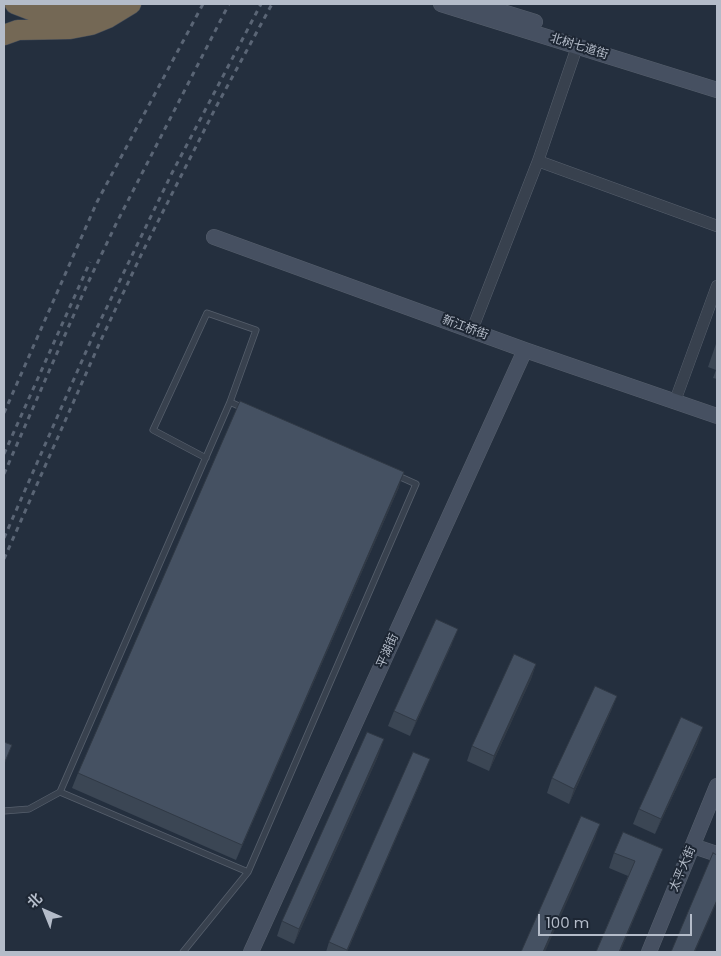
<!DOCTYPE html>
<html>
<head>
<meta charset="utf-8">
<style>
  body { margin:0 }
  #map { position:relative; width:721px; height:956px; overflow:hidden; background:#242f3e; font-family:Poppins,"Noto Sans SC",sans-serif }
  canvas { display:block }
  .frame { position:absolute; inset:0; border:5px solid #b4bcc9; pointer-events:none }
  .north { position:absolute; left:20px; top:886px; width:50px; height:50px; -webkit-text-stroke:4px #1d2633; paint-order:stroke; rotate:316deg; font-size:14px; font-weight:700; line-height:20px; text-align:center; color:#b4bcc9 }
  .north::after { content:''; display:block; margin:auto; width:18px; height:22px; background:#b4bcc9; clip-path:polygon(50% 0,100% 100%,50% 72%,0 100%) }
  .scale { position:absolute; left:538px; top:914px; width:154px; height:22px; box-sizing:border-box; border:2px solid #b4bcc9; border-top:0; padding-left:6px; font-size:15px; line-height:18px; white-space:nowrap; color:#b4bcc9; -webkit-text-stroke:4px #1d2633; paint-order:stroke }
</style>
</head>
<body>
<div id="map">
<canvas width="721" height="956"></canvas>
<div class="frame"></div>
<div class="north">北</div>
<div class="scale">100 m</div>
</div>
<script>
const context = document.querySelector('canvas').getContext('2d');
context.lineJoin = 'round';
const toPath = rows => new Path2D(rows.map(r => 'M' + r).join(''));
function stroke(path, color, width, dash) { context.strokeStyle = color; context.lineWidth = width; context.lineCap = dash ? 'butt' : 'round'; context.setLineDash(dash || []); context.stroke(path); }
function fillPath(path, color) { context.fillStyle = color; context.fill(path, 'evenodd'); }
function drawText(font, color, halo, rows, align = 'center') {
  context.font = font + ' Poppins,"Noto Sans SC",sans-serif'; context.lineWidth = 4; context.setLineDash([]); context.textBaseline = 'middle'; context.strokeStyle = halo; context.fillStyle = color; for (const [text, x, y, turn = 0] of rows) {
    context.save(); context.translate(x, y); context.rotate((+turn || 0) * Math.PI / 180); context.textAlign = isNaN(turn) ? turn : align; if (halo) context.strokeText(text, 0, 0); context.fillText(text, 0, 0); context.restore();
  }
}
const lane = toPath([
  [206,458,153,430,207,313,256,330,230,402],
  [60,792,248,872],
  [4,811,29,809,60,792,230,402,243,408],
  [183,952,248,872,416,484,396,475]
]);
const street = toPath([
  [538,161,717,226],
  [472,330,538,161,577,47],
  [675,401,717,286]
]);
const secondary = toPath([
  [441,4,717,90],
  [477,4,535,22],
  [214,237,525,350,717,416],
  [693,846,717,854],
  [251,952,525,350],
  [649,952,717,786]
]);
const highway = toPath([
  [15,4,33,11,62,14,80,12,104,4],
  [4,35,18,30,70,29,91,25,108,18,131,4]
]);
const rail = toPath([
  [4,413,97,202,203,4],
  [4,454,90,262],
  [4,474,86,287,116,224,229,4],
  [4,538,92,338,172,173,261,4],
  [4,559,100,342,143,251,216,107,272,4]
]);
const wall = toPath([
  [717,341,717,379,713,378,716,370,708,367],
  [399,487,236,860,72,788,78,773],
  [452,644,410,736,388,726,394,711],
  [536,664,531,679,489,771,467,761,472,746],
  [617,696,611,711,569,804,547,793,552,778],
  [698,742,655,834,633,824,639,809],
  [379,754,294,944,277,936,282,921],
  [424,774,347,952,326,952,329,942],
  [614,853,657,864,620,952,596,952,628,876,609,868]
]);
const shadedWall = toPath([
  [404,472,399,487,236,860,242,845],
  [458,629,452,644,410,736,416,721],
  [536,664,531,679,489,771,494,756],
  [617,696,611,711,569,804,574,789],
  [703,727,698,742,655,834,661,819],
  [384,739,379,754,294,944,299,929],
  [430,759,424,774,347,952,346,952],
  [600,824,595,839,545,952,543,952],
  [663,849,657,864,620,952,619,952],
  [717,900,717,902,695,952,694,952]
]);
const building = toPath([
  [240,401,404,472,242,845,78,773,240,401],
  [436,619,458,629,416,721,394,711,436,619],
  [514,654,536,664,494,756,472,746,514,654],
  [595,686,617,696,574,789,552,778,595,686],
  [681,717,703,727,661,819,639,809,681,717],
  [367,732,384,739,299,929,282,921,367,732],
  [4,742,12,745,4,764,4,742],
  [413,752,430,759,347,950,329,942,413,752],
  [581,816,600,824,543,952,521,952,581,816],
  [623,832,663,849,619,952,596,952,635,861,614,853,623,832],
  [713,853,717,855,717,900,694,952,671,952,713,853]
]);
const streetNames = [
  ["北树七道街",579,47,17],
  ["新江桥街",465,328,20],
  ["平湖街",388,651,-66],
  ["太平大街",683,869,-67]
];
stroke(lane, '#565f6c', 7);
stroke(street, '#565f6c', 12);
stroke(secondary, '#565f6c', 16);
stroke(highway, '#434c59', 21);
stroke(lane, '#38414e', 5.5);
stroke(street, '#38414e', 11);
stroke(secondary, '#465061', 15);
stroke(highway, '#746855', 20);
stroke(rail, '#5a6575', 3, [5, 5]);
fillPath(wall, '#3b4654');
fillPath(shadedWall, '#303945');
fillPath(building, '#455162');
stroke(building, '#303945', 1);
drawText('12px', '#b4bcc9', '#1d2633', streetNames);
</script>
</body>
</html>
